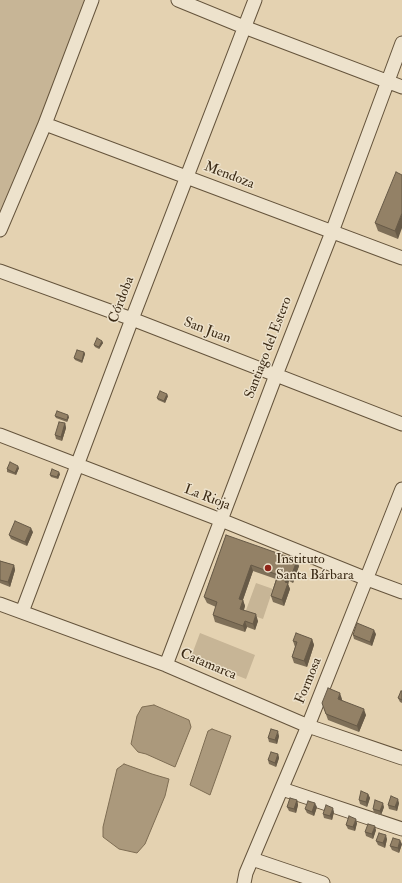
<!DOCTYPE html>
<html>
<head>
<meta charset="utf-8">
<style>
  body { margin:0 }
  canvas { display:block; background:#e4d2b1 }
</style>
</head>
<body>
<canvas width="402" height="883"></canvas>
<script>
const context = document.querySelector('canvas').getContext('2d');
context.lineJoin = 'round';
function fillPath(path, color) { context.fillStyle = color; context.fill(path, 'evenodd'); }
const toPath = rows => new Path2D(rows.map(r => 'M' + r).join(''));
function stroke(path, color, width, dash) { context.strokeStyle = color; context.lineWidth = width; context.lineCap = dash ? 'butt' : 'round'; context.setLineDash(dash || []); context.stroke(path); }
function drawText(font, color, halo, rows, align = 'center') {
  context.font = font + ' "IM FELL Double Pica",serif'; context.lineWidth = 3; context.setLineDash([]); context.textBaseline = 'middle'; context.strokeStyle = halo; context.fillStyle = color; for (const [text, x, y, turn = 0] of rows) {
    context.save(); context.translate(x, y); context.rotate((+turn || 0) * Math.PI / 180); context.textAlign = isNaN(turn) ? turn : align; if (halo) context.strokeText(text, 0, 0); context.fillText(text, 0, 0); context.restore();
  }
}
const green = toPath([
  [0,0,88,0,0,217],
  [256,583,273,589,263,619,245,613],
  [200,633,255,655,246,679,191,657]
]);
const water = toPath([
  [154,705,189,720,191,727,175,767,146,754,138,752,131,744,137,716,142,707,154,705],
  [212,729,231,736,210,795,190,785,208,731,212,729],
  [124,764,152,774,169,779,165,796,145,844,137,853,119,849,103,837,103,827,117,769,124,764]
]);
const minor = toPath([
  [178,0,244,27,402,87],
  [45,124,402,258],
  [0,230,45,124,92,0],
  [0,271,132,319,402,424],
  [0,435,221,520,367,579,402,592],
  [0,604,166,665,308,726,402,758],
  [22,612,132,319,255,0],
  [166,665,276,375,332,232,402,43],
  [282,789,402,829],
  [252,859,323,883],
  [244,883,246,873,308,726,402,489]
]);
const wall = toPath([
  [402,175,398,239,378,231,375,223],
  [102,341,103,343,99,349,95,347,94,345],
  [84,352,85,354,82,363,75,360,74,358],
  [168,396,165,403,158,400,157,398],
  [55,416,69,417,67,422,56,418],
  [65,423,66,428,62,441,56,439,55,435],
  [19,468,16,475,7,472,7,469],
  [60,474,58,479,51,477,50,475],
  [33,532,27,546,11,539,9,535],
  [226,535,299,566,293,583,289,581,288,584,290,589,284,606,273,602,271,596,276,579,253,571,243,600,245,606,244,610,258,621,255,630,247,627,245,632,215,622,213,615,216,607,207,603,204,597],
  [0,561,14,565,15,570,10,587,0,583],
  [376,634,372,646,354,639,353,635],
  [312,639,314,645,307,667,294,663,292,657,295,647,293,641],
  [402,691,402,703,400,702,398,698],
  [342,699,342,700,366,715,359,732,328,720,322,703],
  [279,736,277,744,269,742,268,738],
  [278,754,279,758,276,767,269,764,268,760],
  [368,794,370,798,367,807,360,804,359,800],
  [297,800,298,805,296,813,289,811,287,807],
  [399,803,397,811,389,809,388,805],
  [317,807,314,816,307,813,305,809],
  [384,807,381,815,374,813,373,809],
  [334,812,332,820,324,818,323,814],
  [357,823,355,831,348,829,346,825],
  [376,830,373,839,366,836,365,832],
  [387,839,385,848,378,845,376,841],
  [402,844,399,853,392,850,390,846]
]);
const shadedWall = toPath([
  [402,213,402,228,398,239,395,231],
  [102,341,103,343,99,349,99,347],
  [84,352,85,354,82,363,82,361],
  [167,394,168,396,165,403,164,401],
  [68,415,69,417,67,422,67,420],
  [65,423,66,428,62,441,61,437],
  [18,466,19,468,16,475,15,473],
  [59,472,60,474,58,479,57,477],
  [31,528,33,532,27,546,25,542],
  [297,560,299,566,293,583,291,577],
  [14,565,15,570,10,587,8,582],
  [251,565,253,571,241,605,239,599],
  [287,575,289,581,288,584,290,589,284,606,282,600,285,582],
  [243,600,245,606,242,615,240,609],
  [256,614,258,621,255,630,253,624],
  [245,621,247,627,245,632,243,626],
  [374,630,376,634,372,646,370,642],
  [312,639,314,645,307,667,304,661],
  [340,693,342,699,340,705,338,699],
  [364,709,366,715,359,732,357,726],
  [278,731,279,736,277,744,275,740],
  [278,754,279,758,276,767,275,763],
  [368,794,370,798,367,807,366,802],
  [398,799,399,803,397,811,395,807],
  [297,800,298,805,296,813,294,809],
  [315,803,317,807,314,816,312,812],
  [383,803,384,807,381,815,380,811],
  [333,808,334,812,332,820,330,816],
  [356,819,357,823,355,831,353,827],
  [375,826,376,830,373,839,372,834],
  [386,835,387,839,385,848,383,843],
  [400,840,402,844,399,853,398,848]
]);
const building = toPath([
  [396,172,402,175,402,213,395,231,375,223,396,172],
  [97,338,102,341,99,347,94,345,97,338],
  [77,350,84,352,82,361,74,358,77,350],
  [160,391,167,394,164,401,157,398,160,391],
  [57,411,68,415,67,420,55,416,57,411],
  [59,422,65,423,61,437,55,435,59,422],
  [10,462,18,466,15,473,7,469,10,462],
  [52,469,59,472,57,477,50,475,52,469],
  [15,521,31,528,25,542,9,535,15,521],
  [226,535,297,560,291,577,287,575,285,582,288,583,282,600,271,596,278,575,251,565,239,599,243,600,240,609,256,614,253,624,245,621,243,626,213,615,217,602,204,597,226,535],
  [0,561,14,565,8,582,0,580,0,561],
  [357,623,374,630,370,642,353,635,357,623],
  [296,633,312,639,304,661,292,657,297,642,293,641,296,633],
  [328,688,340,693,338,699,364,709,357,726,326,714,322,703,328,688],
  [401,691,402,691,402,700,398,698,401,691],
  [271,729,278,731,275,740,268,738,271,729],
  [271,752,278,754,275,763,268,760,271,752],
  [361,791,368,794,366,802,359,800,361,791],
  [391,796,398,799,395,807,388,805,391,796],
  [290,798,297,800,294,809,287,807,290,798],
  [375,800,383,803,380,811,373,809,375,800],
  [308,801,315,803,312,812,305,809,308,801],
  [326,805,333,808,330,816,323,814,326,805],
  [349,816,356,819,353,827,346,825,349,816],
  [368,824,375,826,372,834,365,832,368,824],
  [379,833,386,835,383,843,376,841,379,833],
  [393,838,400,840,398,848,390,846,393,838]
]);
const markers = [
  [268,568,4,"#8f2418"]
];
const streetNames = [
  ["Mendoza",229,176,21],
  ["Córdoba",122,300,-69],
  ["San Juan",207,331,21],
  ["Santiago del Estero",269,348,-69],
  ["La Rioja",207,498,21],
  ["Catamarca",208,665,23],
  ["Formosa",309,681,-68]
];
const poiNames = [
  ["Instituto",276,560],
  ["Santa Bárbara",276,576]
];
fillPath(green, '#c7b596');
fillPath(water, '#ab997c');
stroke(water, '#7e6d53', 1);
stroke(minor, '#65543c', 15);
stroke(minor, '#ede2cc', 13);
fillPath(wall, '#7e6f58');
fillPath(shadedWall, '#675a47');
fillPath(building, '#938166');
stroke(building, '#675a47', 1);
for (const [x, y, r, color] of markers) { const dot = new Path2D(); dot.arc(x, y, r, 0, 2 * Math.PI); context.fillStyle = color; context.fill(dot); stroke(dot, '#ede2cc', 1.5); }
drawText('14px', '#3b2a15', '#ede2cc', streetNames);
drawText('14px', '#3b2a15', '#ede2cc', poiNames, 'left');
</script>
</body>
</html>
